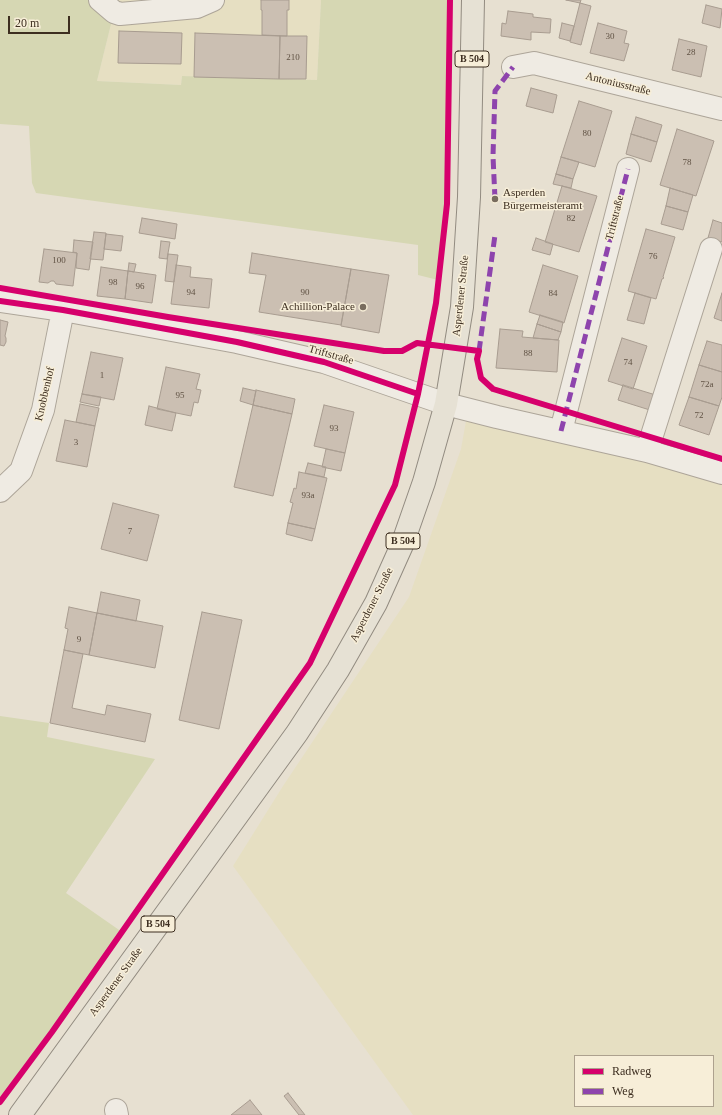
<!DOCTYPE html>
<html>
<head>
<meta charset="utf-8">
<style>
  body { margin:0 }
  #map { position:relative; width:722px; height:1115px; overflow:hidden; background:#e7e0d1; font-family:Georgia,serif }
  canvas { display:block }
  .legend { position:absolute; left:574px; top:1055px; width:140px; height:52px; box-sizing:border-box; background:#f7eed8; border:1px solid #ada18e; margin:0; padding:5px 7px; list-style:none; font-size:12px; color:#3d2e20 }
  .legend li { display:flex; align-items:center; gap:8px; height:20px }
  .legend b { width:20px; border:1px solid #ada18e }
  .scale { position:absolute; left:8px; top:16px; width:62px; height:18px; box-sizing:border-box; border:2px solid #3d2e20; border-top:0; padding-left:5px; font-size:12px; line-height:14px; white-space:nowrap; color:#3d2e20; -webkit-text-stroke:3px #f7eed8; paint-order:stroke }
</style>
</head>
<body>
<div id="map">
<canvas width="722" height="1115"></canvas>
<ul class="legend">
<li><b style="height:5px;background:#d6006c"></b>Radweg</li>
<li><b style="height:5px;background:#8e44ad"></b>Weg</li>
</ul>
<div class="scale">20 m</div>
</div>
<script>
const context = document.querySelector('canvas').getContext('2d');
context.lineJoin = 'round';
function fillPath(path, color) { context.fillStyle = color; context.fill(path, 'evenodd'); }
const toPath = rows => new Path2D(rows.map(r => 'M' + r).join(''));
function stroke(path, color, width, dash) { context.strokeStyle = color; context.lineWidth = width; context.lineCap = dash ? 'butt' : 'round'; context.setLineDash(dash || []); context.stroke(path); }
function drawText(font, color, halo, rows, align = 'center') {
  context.font = font + ' Georgia,serif'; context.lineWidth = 3; context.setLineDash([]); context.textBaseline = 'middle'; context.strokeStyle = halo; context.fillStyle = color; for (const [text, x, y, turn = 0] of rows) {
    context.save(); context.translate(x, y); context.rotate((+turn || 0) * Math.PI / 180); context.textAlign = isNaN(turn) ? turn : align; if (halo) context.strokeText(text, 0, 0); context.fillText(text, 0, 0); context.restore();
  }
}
const farmland = toPath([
  [100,0,321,0,317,80,182,76,181,85,97,81,114,12],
  [468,410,722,473,722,1115,413,1115,233,866,283,786,409,597,461,449],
  [575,1056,713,1056,713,1106,575,1106]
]);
const green = toPath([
  [0,0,100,0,114,12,97,81,181,85,182,76,317,80,321,0,450,0,447,204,438,280,418,275,418,245,36,193,32,183,29,126,0,124],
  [0,716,49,723,47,737,155,759,66,893,122,932,0,1102]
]);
const building = toPath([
  [261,0,289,0,289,10,287,10,287,36,262,35,262,10,261,10,261,0],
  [566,0,581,0,580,3,566,0],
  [580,3,591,6,581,45,570,42,580,3],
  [706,5,722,9,720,28,702,23,706,5],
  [508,11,533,14,533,17,551,19,550,33,531,32,531,40,501,36,502,23,506,24,508,11],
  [562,23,574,26,570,41,559,38,562,23],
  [598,23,627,31,624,43,629,44,624,61,590,53,598,23],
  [119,31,182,33,181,64,118,63,119,31],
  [195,33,280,36,279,79,194,77,195,33],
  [280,36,307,36,306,79,279,79,280,36],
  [679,39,707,46,701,77,672,70,679,39],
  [531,88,557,95,553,113,526,106,531,88],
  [579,101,612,111,595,167,561,157,579,101],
  [636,117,662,125,657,142,631,134,636,117],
  [677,129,714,141,696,196,660,185,677,129],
  [631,134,657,142,651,162,626,154,631,134],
  [561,157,579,162,573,179,556,174,561,157],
  [556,174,573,179,571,188,553,184,556,174],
  [562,186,597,196,579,252,545,242,562,186],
  [670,188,693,195,688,212,666,206,670,188],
  [666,206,688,212,683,230,661,224,666,206],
  [142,218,177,224,175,239,139,233,142,218],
  [713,220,722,223,722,242,708,238,713,220],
  [646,229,675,237,663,277,664,278,662,279,656,299,628,291,646,229],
  [94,232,106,233,103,260,90,259,94,232],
  [106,234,123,236,121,251,104,249,106,234],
  [536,238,553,244,550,255,532,250,536,238],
  [74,240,93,242,89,270,76,268,77,253,73,252,74,240],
  [161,241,170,242,167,259,159,258,161,241],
  [44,249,77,253,73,286,56,284,54,281,51,281,48,283,39,282,44,249],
  [252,253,351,269,341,325,259,312,266,275,249,273,252,253],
  [168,254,178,255,174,282,165,281,168,254],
  [129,263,136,264,134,272,128,271,129,263],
  [176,265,191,267,190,277,212,279,209,308,171,304,176,265],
  [543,265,578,276,564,323,529,312,543,265],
  [101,267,128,271,125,299,97,296,101,267],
  [351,269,389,275,379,333,341,326,351,269],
  [128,271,156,275,152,303,125,299,128,271],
  [635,293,651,298,644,324,627,320,635,293],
  [722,293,722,321,714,318,722,293],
  [540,315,563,322,561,332,537,324,540,315],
  [0,320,8,322,5,336,6,338,6,342,4,346,0,345,0,320],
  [537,324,561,332,558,340,533,338,537,324],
  [500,329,523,331,522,337,559,340,557,372,496,368,500,329],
  [622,338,647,346,633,389,608,381,622,338],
  [707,341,722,345,722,372,699,365,707,341],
  [91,352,123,358,114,400,82,394,91,352],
  [699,365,722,372,722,397,719,406,689,397,699,365],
  [166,367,200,374,196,389,201,390,198,403,194,402,191,416,157,409,166,367],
  [623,385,659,396,653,411,618,400,623,385],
  [243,388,256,391,253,405,240,401,243,388],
  [256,390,295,399,292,414,253,405,256,390],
  [82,394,101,397,99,406,80,402,82,394],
  [689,397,719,406,709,435,679,425,689,397],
  [80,404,99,408,95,426,76,422,80,404],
  [253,405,292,414,273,496,234,487,253,405],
  [324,405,354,412,345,453,314,446,324,405],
  [149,406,176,413,172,431,145,425,149,406],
  [65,420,95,426,87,467,56,461,65,420],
  [326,449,345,453,341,471,322,467,326,449],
  [308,463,326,467,324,477,305,473,308,463],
  [299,472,327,478,315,529,288,523,293,503,290,502,294,488,296,489,299,472],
  [113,503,159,515,147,561,101,549,113,503],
  [288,523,315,529,312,541,286,534,288,523],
  [101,592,140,600,136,621,97,613,101,592],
  [69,607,97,613,89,655,64,650,68,629,65,628,69,607],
  [202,612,242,620,219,729,179,720,202,612],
  [97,613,163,626,155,668,89,655,97,613],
  [64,650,83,654,72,708,105,715,107,705,151,714,145,742,50,723,64,650],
  [288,1093,305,1115,299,1115,284,1096,288,1093],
  [250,1100,262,1115,231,1115,250,1100]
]);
const minor = toPath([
  [100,0,114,12,120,14,197,7,213,0],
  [513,67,534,63,722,109],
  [0,301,63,310,237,342,324,362,446,404,497,417,647,451,722,473],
  [561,431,628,169],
  [647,451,711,249],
  [0,491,21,471,43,410,63,310],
  [116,1110,117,1115]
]);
const major = toPath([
  [20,1115,297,733,338,670,376,603,402,545,424,482,446,404,462,307,469,197,473,0]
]);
const quiet = toPath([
  [495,199,493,156,495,91,513,67],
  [479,351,495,235],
  [561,431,628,169]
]);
const cycleway = toPath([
  [0,288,168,317,384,351,402,351,417,343,479,351,477,359,481,378,493,389,722,459],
  [0,301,63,310,237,342,324,362,418,394],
  [0,1102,52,1032,310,663,395,485,418,394,436,303,447,204,450,0]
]);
const markers = [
  [495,199,4,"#786c5e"],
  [363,307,4,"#786c5e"]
];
const numberNames = [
  ["30",610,37],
  ["28",691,53],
  ["210",293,58],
  ["80",587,134],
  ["78",687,163],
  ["82",571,219],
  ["76",653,257],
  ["100",59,261],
  ["98",113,283],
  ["96",140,287],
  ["94",191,293],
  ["90",305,293],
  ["84",553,294],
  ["88",528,354],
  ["74",628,363],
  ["1",102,376],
  ["72a",707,385],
  ["95",180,396],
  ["72",699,416],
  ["93",334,429],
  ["3",76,443],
  ["93a",308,496],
  ["7",130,532],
  ["9",79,640]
];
const shields = [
  [472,59,34],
  [403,541,34],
  [158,924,34]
];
const shieldNames = [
  ["B 504",472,59],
  ["B 504",403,541],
  ["B 504",158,924]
];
const streetNames = [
  ["Antoniusstraße",618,84,14],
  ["Triftstraße",615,218,-76],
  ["Asperdener Straße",461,296,-84],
  ["Triftstraße",331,355,16],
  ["Knobbenhof",45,394,-77],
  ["Asperdener Straße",372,605,-63],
  ["Asperdener Straße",116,982,-54]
];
const poiNames = [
  ["Asperden",503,193],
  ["Bürgermeisteramt",503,206],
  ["Achillion-Palace",355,307,"right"]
];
fillPath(farmland, '#e6dfc2');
fillPath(green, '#d6d7b3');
fillPath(building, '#cbbfb2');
stroke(building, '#a89c90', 1);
stroke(minor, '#ada599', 24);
stroke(major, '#928b80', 24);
stroke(minor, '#efebe3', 22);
stroke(major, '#e6e1d4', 22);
stroke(quiet, '#8e44ad', 5, [10, 5]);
stroke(cycleway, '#d6006c', 6);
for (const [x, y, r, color] of markers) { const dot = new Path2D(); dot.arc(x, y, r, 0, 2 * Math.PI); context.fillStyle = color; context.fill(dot); stroke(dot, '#f7eed8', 1.5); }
drawText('9px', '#605244', null, numberNames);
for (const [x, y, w] of shields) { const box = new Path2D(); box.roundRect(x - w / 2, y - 8, w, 16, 3); context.fillStyle = '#f7eed8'; context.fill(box); stroke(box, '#3d2e20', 1); }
drawText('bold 10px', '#3d2e20', null, shieldNames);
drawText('11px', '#3d2e20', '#f7eed8', streetNames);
drawText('11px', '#3d2e20', '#f7eed8', poiNames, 'left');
</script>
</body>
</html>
